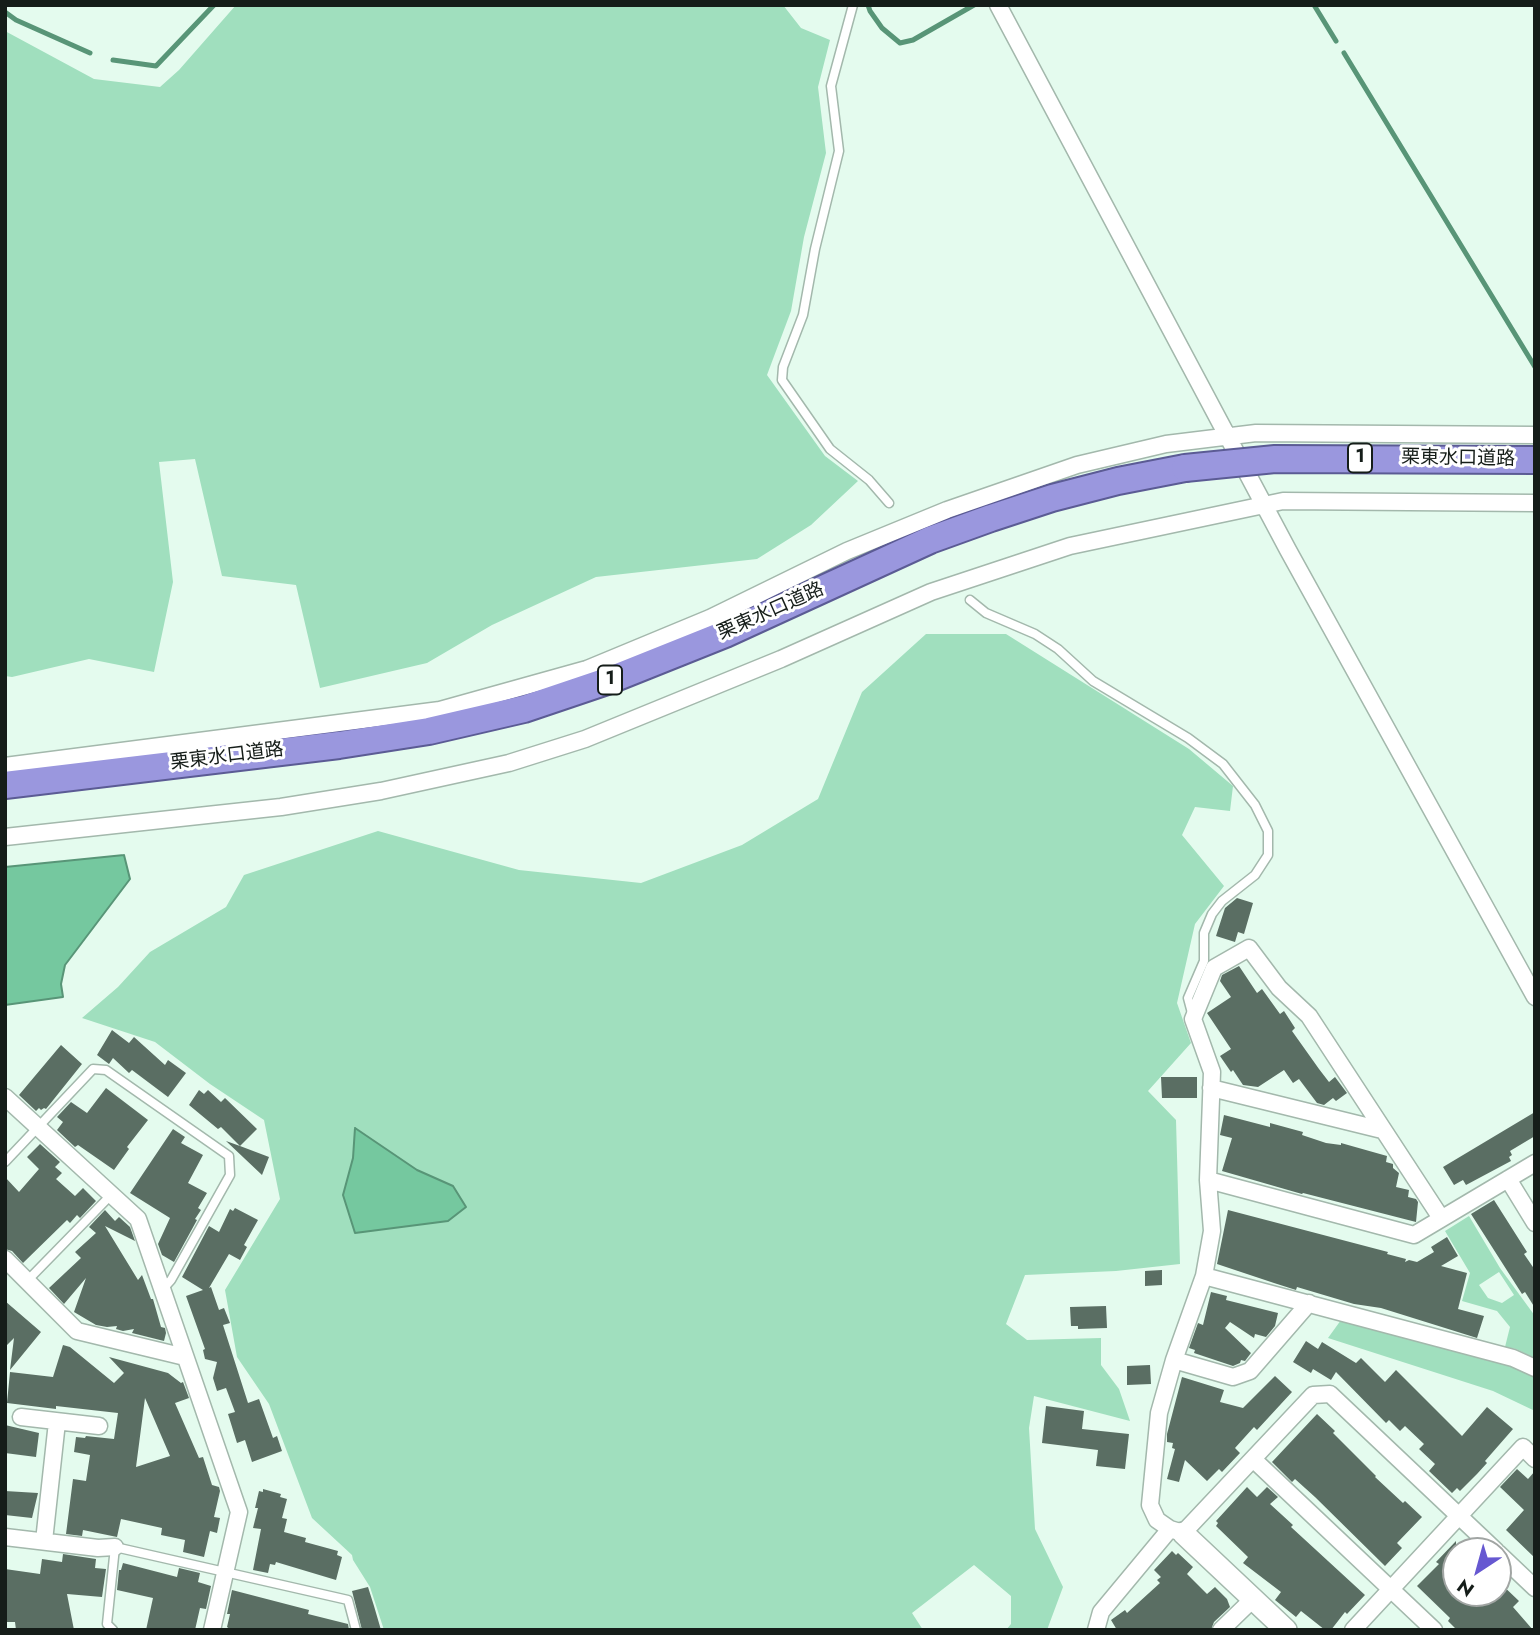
<!DOCTYPE html>
<html>
<head>
<meta charset="utf-8">
<style>
  body { margin:0 }
  #map { position:relative; width:1540px; height:1635px; overflow:hidden; background:#e4fbee; font-family:Jost,sans-serif }
  canvas { display:block }
  .frame { position:absolute; inset:0; border:7px solid #151d19; pointer-events:none }
  .north { position:absolute; left:1442px; top:1537px; width:70px; height:70px; box-sizing:border-box; background:#fff; border:2px solid #a1a5a3; border-radius:50%; rotate:216deg; font-size:19px; font-weight:700; line-height:28px; text-align:center; color:#151d19 }
  .north::after { content:''; display:block; margin:auto; width:24px; height:32px; background:#6658d1; clip-path:polygon(50% 0,100% 100%,50% 72%,0 100%) }
</style>
</head>
<body>
<div id="map">
<canvas width="1540" height="1635"></canvas>
<div class="frame"></div>
<div class="north">N</div>
</div>
<script>
const context = document.querySelector('canvas').getContext('2d');
context.lineJoin = 'round';
function fillPath(path, color) { context.fillStyle = color; context.fill(path, 'evenodd'); }
const toPath = rows => new Path2D(rows.map(r => 'M' + r).join(''));
function stroke(path, color, width, dash) { context.strokeStyle = color; context.lineWidth = width; context.lineCap = dash ? 'butt' : 'round'; context.setLineDash(dash || []); context.stroke(path); }
function drawText(font, color, halo, rows, align = 'center') {
  context.font = font + ' Jost,"Noto Sans JP",sans-serif'; context.lineWidth = 6; context.setLineDash([]); context.textBaseline = 'middle'; context.strokeStyle = halo; context.fillStyle = color; for (const [text, x, y, turn = 0] of rows) {
    context.save(); context.translate(x, y); context.rotate((+turn || 0) * Math.PI / 180); context.textAlign = isNaN(turn) ? turn : align; if (halo) context.strokeText(text, 0, 0); context.fillText(text, 0, 0); context.restore();
  }
}
const green = toPath([
  [236,5,783,5,801,28,830,40,818,87,826,153,804,237,791,311,767,375,825,456,858,481,811,525,757,559,596,577,492,625,427,663,320,688,296,585,222,576,195,459,159,462,173,582,154,672,89,659,12,677,5,676,5,31,94,79,160,87,179,70],
  [926,634,1006,634,1189,749,1233,786,1230,811,1195,807,1182,835,1224,886,1195,924,1177,1003,1191,1043,1148,1091,1176,1120,1180,1264,1116,1271,1025,1275,1006,1324,1027,1340,1101,1338,1101,1365,1119,1389,1130,1421,1034,1396,1029,1428,1035,1529,1063,1587,1047,1630,1006,1630,1011,1624,1011,1596,974,1565,912,1613,923,1630,384,1630,370,1587,353,1560,352,1555,312,1518,269,1404,237,1357,225,1290,280,1199,264,1120,210,1084,155,1042,82,1018,118,987,150,952,226,907,244,875,378,831,519,870,641,883,742,845,818,799,862,692],
  [355,1129,417,1170,453,1186,356,1233,343,1195,353,1158],
  [1469,1216,1500,1268,1535,1316,1535,1358,1516,1349,1505,1347,1510,1327,1497,1311,1462,1301,1470,1273,1445,1231],
  [1499,1272,1514,1295,1502,1303,1488,1298,1479,1285],
  [1341,1320,1510,1365,1535,1377,1535,1411,1493,1391,1328,1338]
]);
const water = toPath([
  [124,855,130,879,65,965,61,984,63,997,5,1005,5,867,124,855],
  [355,1128,417,1170,453,1186,466,1207,448,1221,355,1233,343,1195,353,1158,355,1128]
]);
const stream = toPath([
  [868,5,870,11,882,28,900,43,913,40,974,5],
  [1314,5,1336,41],
  [5,12,16,20,90,53],
  [1344,53,1535,367],
  [113,60,156,66,214,5]
]);
const building = toPath([
  [1237,898,1253,903,1244,934,1238,932,1235,942,1216,936,1225,908],
  [1239,966,1257,993,1262,989,1280,1014,1284,1011,1295,1028,1292,1031,1319,1069,1329,1082,1335,1077,1347,1093,1336,1101,1333,1098,1324,1105,1317,1103,1299,1079,1293,1083,1284,1070,1258,1087,1243,1085,1233,1070,1231,1072,1220,1056,1231,1049,1207,1013,1231,997,1220,981,1222,975],
  [112,1030,129,1043,134,1037,165,1065,168,1060,186,1073,168,1097,132,1070,129,1073,113,1058,109,1064,97,1055],
  [61,1045,82,1064,46,1109,44,1108,41,1110,39,1108,36,1111,19,1095],
  [1161,1077,1197,1077,1197,1098,1162,1098],
  [106,1088,148,1120,127,1147,129,1149,114,1170,78,1145,75,1147,57,1130,63,1122,57,1117,71,1102,87,1113],
  [199,1090,204,1094,208,1090,221,1102,225,1098,257,1129,240,1146,269,1157,262,1175,226,1141,240,1146,221,1127,218,1129,189,1105],
  [1535,1112,1535,1136,1510,1151,1512,1155,1509,1157,1511,1161,1466,1185,1463,1180,1454,1185,1443,1167],
  [1224,1115,1270,1127,1270,1123,1303,1132,1302,1135,1326,1143,1341,1145,1341,1143,1387,1156,1386,1162,1393,1164,1393,1168,1399,1173,1396,1187,1409,1190,1408,1197,1416,1199,1418,1202,1416,1222,1303,1193,1302,1194,1222,1171,1232,1138,1220,1135],
  [173,1129,185,1137,181,1143,203,1155,188,1183,207,1193,198,1208,201,1210,195,1219,197,1220,174,1262,162,1255,158,1244,170,1218,130,1193],
  [40,1144,60,1162,55,1167,62,1173,56,1179,75,1196,83,1188,96,1201,80,1218,77,1215,70,1223,67,1220,23,1263,12,1251,5,1249,5,1177,19,1192,39,1169,27,1157],
  [1494,1200,1527,1252,1524,1254,1535,1270,1535,1308,1525,1292,1522,1294,1471,1214],
  [235,1208,258,1220,244,1245,247,1247,240,1260,229,1254,209,1288,211,1287,219,1310,224,1308,230,1323,223,1325,248,1403,259,1399,273,1438,277,1436,282,1451,252,1462,245,1440,237,1443,228,1414,235,1412,226,1388,217,1391,213,1378,217,1362,205,1359,203,1350,205,1349,186,1296,203,1290,182,1277,209,1226,219,1232,230,1209,233,1211],
  [105,1210,115,1221,119,1217,130,1227,135,1241,105,1226,138,1280,142,1275,151,1299,153,1299,161,1327,165,1328,166,1333,164,1341,132,1333,134,1329,123,1331,116,1329,117,1326,107,1327,96,1325,74,1312,86,1278,64,1304,49,1288,81,1258,75,1252,96,1233,89,1227],
  [1228,1210,1388,1252,1387,1254,1406,1259,1405,1262,1409,1260,1417,1262,1434,1252,1431,1247,1447,1237,1458,1256,1441,1266,1467,1273,1458,1309,1484,1316,1477,1338,1381,1308,1354,1304,1297,1287,1296,1290,1274,1283,1217,1264],
  [1162,1270,1162,1285,1145,1286,1145,1271],
  [1211,1292,1227,1296,1226,1300,1278,1313,1275,1326,1266,1337,1255,1334,1254,1338,1230,1322,1225,1328,1251,1353,1245,1361,1241,1360,1240,1363,1233,1366,1194,1353,1195,1350,1189,1348,1198,1323,1203,1325],
  [5,1301,41,1332,10,1370,14,1338,5,1347],
  [1106,1306,1107,1328,1078,1329,1078,1326,1071,1326,1070,1307],
  [1306,1341,1318,1349,1322,1342,1356,1363,1361,1358,1385,1382,1396,1370,1462,1436,1487,1407,1513,1429,1485,1461,1487,1463,1477,1474,1460,1491,1457,1488,1452,1493,1429,1471,1435,1464,1419,1449,1424,1444,1405,1426,1400,1431,1389,1420,1386,1423,1336,1372,1331,1380,1313,1369,1311,1373,1293,1362],
  [63,1345,70,1347,114,1383,124,1373,109,1357,168,1373,181,1383,183,1382,189,1398,175,1403,199,1458,203,1457,212,1485,219,1487,220,1491,214,1517,220,1518,217,1533,210,1531,204,1557,183,1552,185,1540,161,1535,162,1528,121,1519,117,1537,83,1530,82,1536,66,1534,73,1479,86,1481,90,1455,74,1452,76,1437,85,1438,86,1436,114,1439,118,1413,56,1406,56,1409,7,1403,10,1372,53,1377],
  [145,1398,170,1456,136,1467],
  [1150,1365,1151,1384,1127,1385,1127,1366],
  [1275,1376,1292,1392,1257,1430,1254,1427,1235,1448,1240,1453,1222,1472,1219,1469,1207,1481,1185,1460,1179,1482,1167,1479,1175,1449,1172,1448,1173,1443,1167,1442,1167,1434,1182,1377,1224,1390,1220,1402,1243,1408],
  [1046,1406,1084,1411,1082,1429,1129,1434,1125,1469,1096,1466,1098,1450,1042,1443],
  [1317,1414,1335,1431,1333,1433,1376,1476,1375,1477,1403,1503,1405,1501,1422,1517,1397,1543,1402,1548,1385,1566,1315,1497,1295,1479,1292,1482,1272,1462],
  [5,1425,39,1433,36,1457,5,1453],
  [1517,1469,1528,1479,1535,1471,1535,1558,1506,1530,1524,1510,1500,1487],
  [1247,1487,1257,1497,1267,1487,1278,1497,1270,1504,1293,1525,1291,1527,1365,1595,1347,1614,1345,1612,1331,1630,1325,1630,1301,1611,1296,1617,1275,1600,1281,1592,1243,1563,1248,1557,1216,1526,1218,1523,1216,1521],
  [263,1489,281,1494,280,1497,287,1499,282,1518,287,1519,284,1532,306,1538,305,1542,338,1551,337,1555,342,1557,336,1580,276,1562,275,1565,270,1564,268,1573,253,1570,261,1529,253,1528,258,1508,255,1508,259,1491,263,1492],
  [5,1491,38,1493,32,1518,5,1515],
  [1456,1541,1456,1593,1498,1593,1498,1581,1519,1601,1513,1607,1533,1630,1457,1630,1448,1621,1450,1618,1417,1586,1439,1564,1436,1562],
  [1172,1551,1176,1555,1178,1553,1193,1567,1187,1574,1207,1594,1215,1587,1227,1599,1230,1607,1214,1622,1211,1630,1117,1630,1111,1620,1125,1610,1127,1613,1160,1583,1157,1580,1161,1577,1154,1570],
  [63,1554,96,1559,95,1568,106,1569,102,1597,67,1594,74,1630,16,1630,15,1622,5,1622,5,1569,40,1574,42,1559,62,1562],
  [123,1563,177,1577,179,1568,200,1573,198,1582,211,1586,206,1609,200,1608,195,1630,146,1630,153,1598,117,1590,119,1570,121,1570],
  [368,1587,374,1606,381,1630,362,1630,352,1591],
  [232,1590,309,1610,308,1614,348,1624,349,1630,231,1630,227,1627,230,1614,227,1614]
]);
const service = toPath([
  [853,5,831,86,839,151,815,249,803,315,783,367,782,380,830,449,869,480,889,503],
  [970,600,986,613,1035,634,1058,649,1093,681,1188,738,1223,764,1255,805,1268,831,1268,855,1255,875,1222,901,1212,914,1204,933,1204,961,1188,998,1192,1013],
  [5,1162,93,1069,106,1070,229,1156,230,1175,171,1280,162,1290],
  [27,1281,111,1195],
  [113,1630,107,1624,115,1547,348,1600,356,1630]
]);
const minor = toPath([
  [998,5,1288,550,1535,997],
  [5,766,440,710,587,669,710,618,847,551,947,510,1077,465,1166,444,1256,433,1535,435],
  [5,837,281,807,381,791,509,763,585,739,781,659,931,592,1070,546,1283,501,1535,503],
  [1211,1088,1382,1130],
  [5,1097,138,1219,239,1512,212,1630],
  [1508,1179,1535,1223],
  [1208,1180,1414,1235,1535,1163],
  [1441,1218,1309,1016,1279,988,1249,948,1214,968,1193,1019,1212,1072,1208,1180,1212,1231,1204,1276,1174,1360,1159,1413,1150,1505,1157,1520,1170,1529,1183,1533,1313,1395,1330,1394,1496,1551],
  [5,1259,77,1331,185,1357],
  [1204,1276,1513,1358,1535,1368],
  [1174,1360,1233,1377,1250,1371,1309,1303],
  [21,1417,99,1426],
  [1253,1459,1434,1630],
  [5,1537,98,1548,115,1547],
  [44,1541,57,1422],
  [1498,1553,1535,1588],
  [1096,1630,1101,1612,1170,1529],
  [1221,1630,1253,1599],
  [1353,1630,1523,1447,1535,1459]
]);
const tertiary = toPath([
  [1183,1533,1286,1630]
]);
const trunk = toPath([
  [5,785,339,745,429,731,524,709,610,680,725,634,930,540,991,518,1052,498,1118,481,1185,468]
]);
const trunkBridge = toPath([
  [1185,468,1275,459,1535,460]
]);
const shields = [
  [1360,458,24],
  [610,680,24]
];
const shieldNames = [
  ["1",1360,458],
  ["1",610,680]
];
const streetNames = [
  ["栗東水口道路",1458,459,1],
  ["栗東水口道路",771,612,-24],
  ["栗東水口道路",227,757,-7]
];
fillPath(green, '#a0dfbe');
fillPath(water, '#75c89f');
stroke(water, '#589577', 2);
stroke(stream, '#589577', 5);
fillPath(building, '#5a6e63');
stroke(service, '#a3b8ac', 11);
stroke(minor, '#a3b8ac', 19);
stroke(tertiary, '#a3b8ac', 24);
stroke(trunk, '#5b5b94', 30);
stroke(service, '#fff', 8);
stroke(minor, '#fff', 16);
stroke(tertiary, '#fff', 21);
stroke(trunk, '#9a97de', 26);
stroke(trunkBridge, '#5b5b94', 30, []);
stroke(trunkBridge, '#9a97de', 26);
for (const [x, y, w] of shields) { const box = new Path2D(); box.roundRect(x - w / 2, y - 14.5, w, 29, 5); context.fillStyle = '#fff'; context.fill(box); stroke(box, '#151d19', 2); }
drawText('bold 18px', '#151d19', null, shieldNames);
drawText('19px', '#151d19', '#fff', streetNames);
</script>
</body>
</html>
